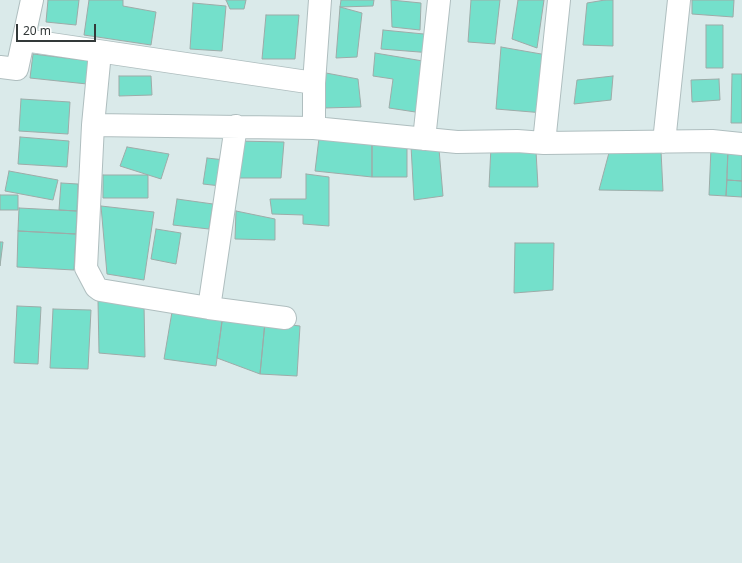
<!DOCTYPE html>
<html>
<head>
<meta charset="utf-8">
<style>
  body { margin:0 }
  #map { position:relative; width:742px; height:563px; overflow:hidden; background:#daeaea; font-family:"Noto Sans",sans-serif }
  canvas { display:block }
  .scale { position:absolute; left:16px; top:24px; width:80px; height:18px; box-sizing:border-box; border:2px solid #333939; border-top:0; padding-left:5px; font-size:12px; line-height:14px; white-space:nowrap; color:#333939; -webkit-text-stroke:3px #fff; paint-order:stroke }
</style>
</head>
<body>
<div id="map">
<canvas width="742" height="563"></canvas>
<div class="scale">20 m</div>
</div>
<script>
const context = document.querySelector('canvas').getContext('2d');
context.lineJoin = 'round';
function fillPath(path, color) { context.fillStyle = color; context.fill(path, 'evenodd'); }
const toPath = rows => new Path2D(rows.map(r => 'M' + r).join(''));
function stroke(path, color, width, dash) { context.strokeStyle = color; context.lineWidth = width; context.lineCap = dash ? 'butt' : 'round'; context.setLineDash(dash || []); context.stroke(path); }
const building = toPath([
  [48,0,79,0,76,25,46,22,48,0],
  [89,0,123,0,123,6,156,12,151,45,84,35,89,0],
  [226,0,246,0,244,9,230,9,226,0],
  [341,0,374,0,373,6,340,7,341,0],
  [391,0,421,3,420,30,392,27,391,0],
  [471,0,500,0,495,44,468,42,471,0],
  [518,0,544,0,537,48,512,39,518,0],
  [605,0,613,0,613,46,583,45,587,3,605,0],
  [692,0,734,0,733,17,692,14,692,0],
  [193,3,226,6,222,51,190,49,193,3],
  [340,7,362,13,357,57,336,58,340,7],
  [266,15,299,15,295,59,262,59,266,15],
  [706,25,723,25,723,68,706,68,706,25],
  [383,30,434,35,432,53,381,49,383,30],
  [501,47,547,55,544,113,496,109,501,47],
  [375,53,423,61,422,113,389,108,393,79,373,76,375,53],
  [33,54,90,61,87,84,30,78,33,54],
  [326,73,358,79,361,107,324,108,326,73],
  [732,74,742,74,742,123,731,123,732,74],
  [119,76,151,76,152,95,119,96,119,76],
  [613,76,611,100,574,104,577,80,613,76],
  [719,79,720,100,692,102,691,80,719,79],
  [21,99,70,102,68,134,19,131,21,99],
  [320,130,372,140,372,177,315,171,320,130],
  [20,137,69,141,67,167,18,164,20,137],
  [372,140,407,140,407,177,372,177,372,140],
  [237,141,284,142,281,178,237,178,237,141],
  [411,146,439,149,443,196,414,200,411,146],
  [127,147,169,154,161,179,120,166,127,147],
  [491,147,536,151,538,187,489,187,491,147],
  [711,148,728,149,726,196,709,195,711,148],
  [610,149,661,151,663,191,599,190,610,149],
  [728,149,742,150,742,181,727,180,728,149],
  [207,158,225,160,221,186,203,184,207,158],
  [9,171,58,180,53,200,5,191,9,171],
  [306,174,329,177,329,226,303,224,303,215,272,214,270,199,306,199,306,174],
  [103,175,148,175,148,198,103,198,103,175],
  [727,180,742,181,742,197,726,196,727,180],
  [61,183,78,184,77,211,59,210,61,183],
  [0,195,18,195,18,210,0,210,0,195],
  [177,199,213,204,209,229,173,225,177,199],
  [101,206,154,212,144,280,107,274,101,206],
  [19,208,77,211,76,234,18,231,19,208],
  [236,211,275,219,275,240,235,239,236,211],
  [156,229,181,233,176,264,151,259,156,229],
  [18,231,76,234,74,270,17,267,18,231],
  [0,242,3,242,0,266,0,242],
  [515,243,554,243,553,290,514,293,515,243],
  [98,300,144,305,145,357,99,353,98,300],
  [17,306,41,307,38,364,14,363,17,306],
  [173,306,223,314,216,366,164,359,173,306],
  [53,309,91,310,88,369,50,368,53,309],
  [223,314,265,322,260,374,217,358,223,314],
  [265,322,300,326,297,376,260,374,265,322]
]);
const street = toPath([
  [24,40,314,83],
  [0,67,17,69,32,0],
  [93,125,100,52],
  [314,128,314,83,320,0],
  [424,139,439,0],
  [664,142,679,0],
  [544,143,559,0],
  [209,308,236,126],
  [285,318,209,308,100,290,96,287,86,268,93,125,314,128,457,142,517,141,544,143,712,141,742,144]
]);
fillPath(building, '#74e0cb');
stroke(building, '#9daba8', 1);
stroke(street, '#afbebf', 24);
stroke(street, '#fff', 22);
</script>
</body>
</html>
